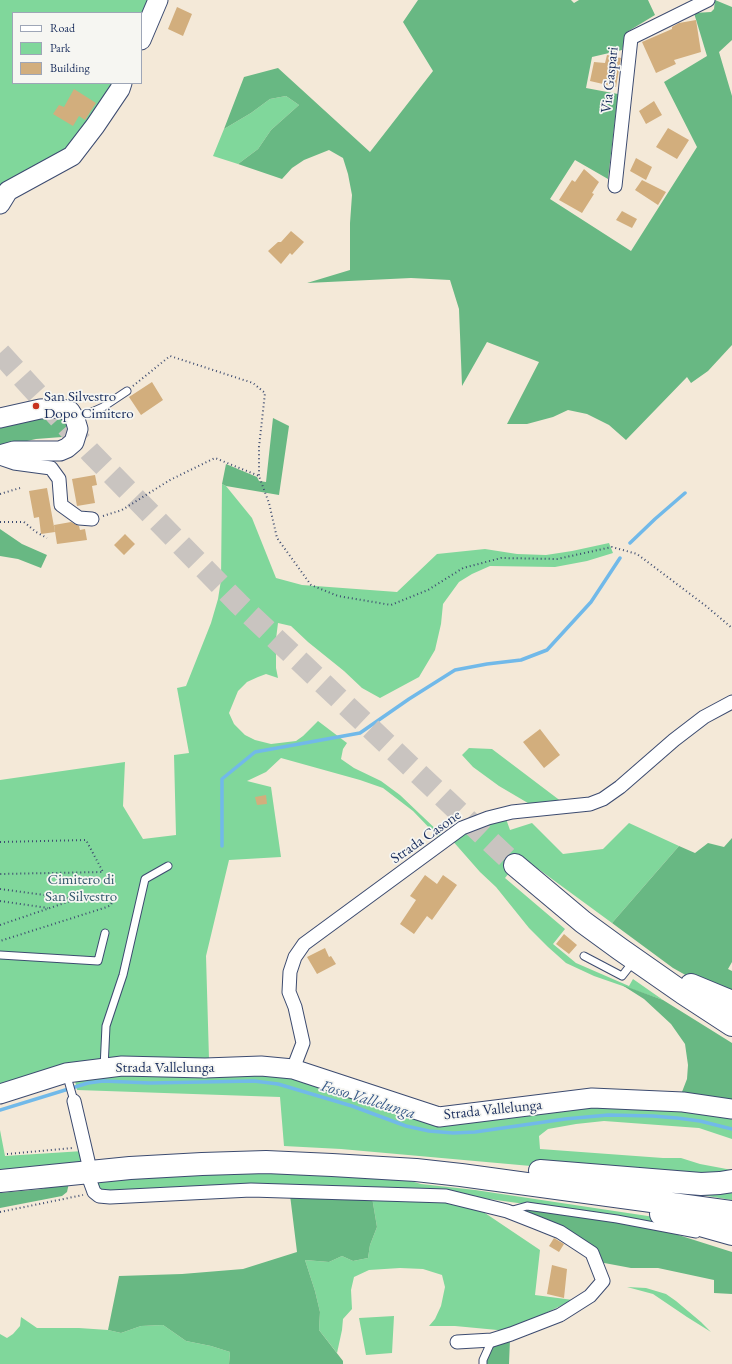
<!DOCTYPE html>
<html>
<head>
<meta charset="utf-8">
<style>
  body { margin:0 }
  #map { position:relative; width:732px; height:1364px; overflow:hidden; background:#f4e9d8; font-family:"EB Garamond",serif }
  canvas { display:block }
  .legend { position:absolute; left:12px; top:12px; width:130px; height:72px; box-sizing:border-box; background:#f6f6f2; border:1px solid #9ea6b7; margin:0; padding:5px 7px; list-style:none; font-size:12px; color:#1b2f5e }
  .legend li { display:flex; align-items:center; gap:8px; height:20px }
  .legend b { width:20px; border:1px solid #9ea6b7 }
</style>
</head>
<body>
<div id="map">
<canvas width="732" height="1364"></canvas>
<ul class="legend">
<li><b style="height:5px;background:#fff"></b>Road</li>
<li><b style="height:11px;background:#80d79b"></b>Park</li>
<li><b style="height:11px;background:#d2ae7d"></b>Building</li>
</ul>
</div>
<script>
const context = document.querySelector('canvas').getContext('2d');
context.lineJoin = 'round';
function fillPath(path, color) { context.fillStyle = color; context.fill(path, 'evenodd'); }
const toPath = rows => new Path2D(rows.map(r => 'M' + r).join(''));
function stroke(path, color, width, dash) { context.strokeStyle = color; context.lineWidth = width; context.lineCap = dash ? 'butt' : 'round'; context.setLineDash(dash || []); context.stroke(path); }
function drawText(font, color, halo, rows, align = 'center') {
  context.font = font + ' "EB Garamond",serif'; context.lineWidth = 3.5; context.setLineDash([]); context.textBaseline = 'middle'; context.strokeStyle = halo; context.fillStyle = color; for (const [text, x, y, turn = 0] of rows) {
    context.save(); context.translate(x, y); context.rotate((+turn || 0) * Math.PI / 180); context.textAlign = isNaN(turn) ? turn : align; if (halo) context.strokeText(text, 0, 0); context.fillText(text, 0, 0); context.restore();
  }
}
const green = toPath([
  [0,0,151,0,141,24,141,13,13,13,13,83,114,83,72,147,0,194],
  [286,96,299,105,271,130,258,149,238,164,213,156,224,129,251,113,270,99],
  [222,484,226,486,252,518,276,578,302,585,397,592,437,554,485,549,517,554,546,555,572,551,609,543,613,553,587,561,555,567,490,566,472,574,459,582,443,604,441,624,435,650,419,677,380,698,362,688,344,671,308,642,291,626,278,623,276,639,276,668,278,678,266,674,258,677,247,682,238,691,229,713,234,724,245,735,255,740,271,744,296,741,303,736,318,721,347,743,343,749,341,759,354,768,381,781,400,795,442,835,438,837,413,811,383,788,360,780,281,758,266,772,247,781,271,787,281,857,229,860,206,956,209,1059,0,1086,0,780,125,762,123,806,143,839,176,835,174,755,189,753,177,688,186,686,211,623,218,599,221,580],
  [469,748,492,749,562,802,533,806,499,786,473,767,462,755],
  [505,816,510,830,532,823,563,854,603,849,629,823,679,846,612,923,522,857,505,878,565,929,553,944,576,963,629,986,633,979,663,1000,594,976,566,963,548,947,529,928,496,887,480,872,451,839],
  [288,1072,439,1120,582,1103,732,1112,732,1139,699,1128,604,1121,576,1124,548,1129,539,1136,540,1149,663,1158,681,1158,700,1164,732,1170,732,1200,670,1190,542,1167,341,1149,284,1146,280,1097,77,1090,74,1076],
  [0,1130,5,1156,83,1151,86,1165,0,1174],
  [190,1172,390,1175,421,1184,475,1190,661,1218,732,1239,620,1217,423,1190,108,1192,101,1189,94,1180],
  [372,1197,449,1202,479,1209,540,1250,535,1295,573,1300,508,1331,455,1326,429,1326,435,1319,441,1306,445,1287,442,1275,423,1269,400,1268,369,1270,354,1277,351,1290,352,1309,343,1319,342,1330,337,1353,319,1330,320,1312,315,1291,305,1260,329,1262,342,1256,353,1261,368,1258,370,1245,377,1227],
  [627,1287,646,1288,666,1294,676,1301,701,1322,711,1332,687,1317,653,1294],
  [394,1316,392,1353,366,1355,359,1318],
  [21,1317,37,1328,79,1328,108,1330,121,1333,141,1326,163,1325,186,1341,211,1346,230,1352,229,1364,0,1364,0,1334,7,1338,13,1334,20,1326]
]);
const forest = toPath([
  [418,0,571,0,574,3,579,0,648,0,655,15,627,32,622,50,592,57,586,88,618,94,608,179,575,160,550,199,631,251,697,147,664,82,707,56,694,13,711,12,714,9,715,0,732,7,732,40,719,52,732,96,732,345,708,371,691,383,687,377,626,440,609,425,587,414,568,410,553,417,527,424,507,424,539,362,487,342,462,386,459,309,450,280,411,278,307,283,350,270,350,223,352,195,348,174,343,158,329,150,304,160,292,168,282,179,238,164,258,149,271,130,299,105,286,96,270,99,251,113,224,129,244,77,278,68,370,152,433,71,403,22],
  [34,418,63,419,68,425,70,429,62,437,36,439,0,447,0,425],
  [273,418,289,426,279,495,226,486,222,484,226,464,257,477,259,481,266,482],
  [0,529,22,544,47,555,41,568,18,559,0,556],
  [732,838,732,962,728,969,732,971,732,996,698,982,673,968,612,923,679,846,695,853,708,843,724,847],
  [622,985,663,1000,732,1043,732,1103,680,1097,687,1079,688,1065,685,1044,671,1024,644,999],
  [69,1183,67,1192,62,1196,0,1208,0,1193,42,1189,55,1185],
  [290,1195,372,1197,377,1227,370,1245,368,1258,353,1261,342,1256,329,1262,305,1260,315,1291,320,1312,319,1330,343,1361,343,1364,229,1364,230,1352,211,1346,186,1341,163,1325,141,1326,121,1333,108,1330,119,1276,182,1274,243,1269,297,1252],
  [526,1209,601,1220,672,1233,732,1252,732,1294,714,1293,714,1280,658,1268,631,1268,599,1262,518,1213],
  [510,1339,509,1364,486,1364,487,1357,494,1342]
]);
const stream = toPath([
  [630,543,655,519,685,493],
  [222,846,222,779,255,752,360,733,409,699,455,670,487,664,521,660,547,650,591,602,620,558],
  [0,1110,88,1083,103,1081,150,1083,254,1081,278,1084,352,1106,406,1126,429,1131,453,1133,475,1132,565,1119,608,1115,653,1116,677,1118,700,1121,732,1129]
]);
const building = toPath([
  [177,7,192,14,183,36,168,29],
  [696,20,701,52,674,60,676,64,656,73,642,42,672,29,672,27,679,23],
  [607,55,621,58,616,87,590,81,594,62,605,63],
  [74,89,96,103,85,120,79,116,73,126,53,114,59,105,64,107],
  [654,101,662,115,646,124,639,111],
  [668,128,689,140,677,159,656,147],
  [636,158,652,167,646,180,630,171],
  [584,169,599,182,592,193,594,194,582,213,559,200,572,180,575,182],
  [642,180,666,192,658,205,635,190],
  [622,211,637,219,632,228,616,220],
  [291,231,304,242,292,255,290,253,281,264,268,251,278,242,281,242],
  [152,382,163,400,141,415,129,397],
  [95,475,97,485,92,486,95,503,77,506,72,479],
  [47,488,55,532,41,534,39,517,34,518,29,491],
  [71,522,79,526,80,530,85,529,87,540,57,544,54,525],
  [125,534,135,544,124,555,114,545],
  [540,729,560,755,544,768,523,742],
  [266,795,267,804,257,805,255,797],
  [425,875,437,884,443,875,457,885,432,920,427,916,414,934,400,924,416,900,410,896],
  [564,934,577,945,569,954,556,944],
  [325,948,329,957,331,956,336,964,317,974,307,957],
  [554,1238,564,1244,559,1252,549,1246],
  [552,1265,567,1269,564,1298,547,1294]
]);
const highwayTunnel = toPath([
  [0,353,92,454,239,604,515,865]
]);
const path = toPath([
  [133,386,170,356,253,383,265,393,259,447,259,476],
  [0,494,20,488],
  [103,516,122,510,170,480,215,458,259,476,269,503,277,538,311,585,338,596,391,605,428,590,463,568,501,558,557,559,612,547,637,554,706,606,732,628],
  [0,522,24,522,36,532,47,538],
  [0,842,86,840,103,872,0,874],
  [0,889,74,899],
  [0,901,48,908],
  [0,925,88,895,107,895,112,897,113,899,111,905,107,907,0,941],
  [7,1154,73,1148],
  [0,1212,83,1195]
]);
const lane = toPath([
  [76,419,103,407,127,391],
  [0,955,98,961,105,933],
  [584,956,622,976,633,962],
  [104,1068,106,1026,123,975,145,879,168,866],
  [66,1073,74,1101],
  [509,1211,527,1206,617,1219,696,1234],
  [483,1364,483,1360,492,1340]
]);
const street = toPath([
  [615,186,631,38,708,0],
  [0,458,14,463,51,468,59,479,61,505,79,518,92,519],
  [293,1069,303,1043,295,1007,289,992,290,972,295,957,304,944,462,828,488,818,512,812,590,804,603,799,620,787,674,740,704,717,732,702],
  [74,1101,88,1161],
  [90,1181,94,1192,99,1196,110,1197,251,1190,446,1196,507,1211,535,1222,560,1232,592,1253,603,1281,590,1296,560,1315,511,1334,492,1340,457,1342]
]);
const secondary = toPath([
  [141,40,158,0],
  [0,204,8,191,72,156,95,126,120,89,122,83],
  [0,418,40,409,58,408,70,411,75,419,78,429,74,442,67,448,60,451,14,451,0,455],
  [0,1094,66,1073,122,1066,205,1068,261,1066,293,1069,439,1117,592,1098,683,1102,732,1109]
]);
const highway = toPath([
  [515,865,583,922,620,949,683,993,732,1025],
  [691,985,732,1002],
  [540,1171,701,1184,720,1183,732,1181],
  [0,1181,130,1168,202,1164,266,1162,332,1165,416,1170,461,1175,732,1212],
  [661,1214,732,1234]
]);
const markers = [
  [36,406,4,"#c8321e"]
];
const streetNames = [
  ["Via Gaspari",610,80,-84],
  ["Strada Casone",426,837,-35],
  ["Strada Vallelunga",165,1068],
  ["Strada Vallelunga",493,1110,-6]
];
const poiNames = [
  ["San Silvestro",44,397],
  ["Dopo Cimitero",44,414]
];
const parkNames = [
  ["Cimitero di",81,880],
  ["San Silvestro",81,897]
];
const waterNames = [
  ["Fosso Vallelunga",368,1100,17]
];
fillPath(green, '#80d79b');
fillPath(forest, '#68b883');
stroke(stream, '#71b9e9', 3.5);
fillPath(building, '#d2ae7d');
stroke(highwayTunnel, '#c9c4c0', 22, [22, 11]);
stroke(lane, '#3c4b70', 9);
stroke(street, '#3c4b70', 15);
stroke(secondary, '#3c4b70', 21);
stroke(highway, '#3c4b70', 24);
stroke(path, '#3c4b70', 2, [1, 3]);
stroke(lane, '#fff', 7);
stroke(street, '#fff', 13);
stroke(secondary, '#fff', 19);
stroke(highway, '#fff', 22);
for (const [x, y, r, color] of markers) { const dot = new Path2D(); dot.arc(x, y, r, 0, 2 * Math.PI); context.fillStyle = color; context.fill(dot); stroke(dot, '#f6f6f2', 1.5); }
drawText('15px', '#1b2f5e', '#f6f6f2', streetNames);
drawText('15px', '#1b2f5e', '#f6f6f2', poiNames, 'left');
drawText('15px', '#34596d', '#f6f6f2', parkNames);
drawText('italic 16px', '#355888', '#f6f6f2', waterNames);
</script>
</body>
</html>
